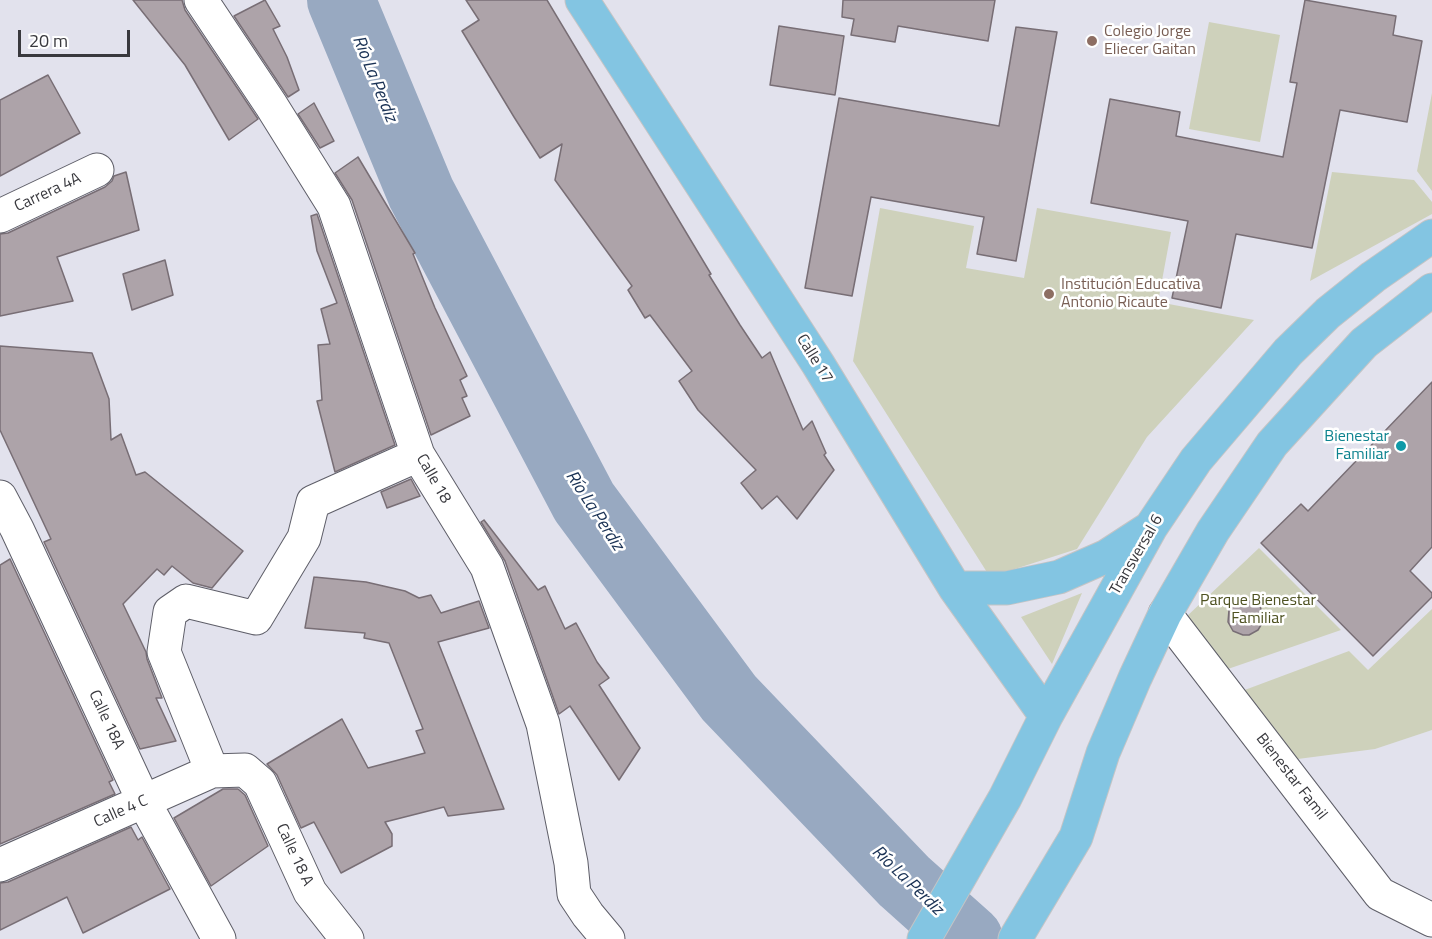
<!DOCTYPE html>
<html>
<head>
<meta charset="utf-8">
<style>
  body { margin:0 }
  #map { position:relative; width:1432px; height:939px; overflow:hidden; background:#e2e2ed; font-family:"Titillium Web",sans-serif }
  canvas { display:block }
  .scale { position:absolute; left:18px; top:30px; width:112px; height:27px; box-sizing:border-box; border:3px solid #39393e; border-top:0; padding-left:8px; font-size:18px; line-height:21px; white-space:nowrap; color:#39393e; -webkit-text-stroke:4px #fff; paint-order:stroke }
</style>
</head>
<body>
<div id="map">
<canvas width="1432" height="939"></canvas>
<div class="scale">20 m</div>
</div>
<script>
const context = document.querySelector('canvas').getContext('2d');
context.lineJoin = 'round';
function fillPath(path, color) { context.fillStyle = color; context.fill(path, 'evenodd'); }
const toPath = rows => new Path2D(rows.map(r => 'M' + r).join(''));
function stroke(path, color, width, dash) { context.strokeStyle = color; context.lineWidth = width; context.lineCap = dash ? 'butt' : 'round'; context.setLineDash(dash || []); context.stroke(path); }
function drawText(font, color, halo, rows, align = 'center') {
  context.font = font + ' "Titillium Web",sans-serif'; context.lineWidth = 5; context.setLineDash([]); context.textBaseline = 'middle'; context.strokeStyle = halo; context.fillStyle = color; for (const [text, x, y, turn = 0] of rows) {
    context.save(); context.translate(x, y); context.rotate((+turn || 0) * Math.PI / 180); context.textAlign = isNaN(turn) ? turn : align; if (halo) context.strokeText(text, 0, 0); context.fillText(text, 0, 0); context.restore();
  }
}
const green = toPath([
  [1209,22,1280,35,1260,142,1189,129],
  [1432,93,1432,191,1417,171],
  [1332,172,1414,180,1432,202,1432,214,1310,281],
  [880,208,974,226,966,268,1024,278,1037,208,1171,232,1158,302,1254,320,1147,437,1077,549,990,577,853,361],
  [1259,548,1341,630,1225,670,1185,618],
  [1082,593,1052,664,1021,617],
  [1432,609,1432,730,1375,749,1290,760,1242,691,1349,651,1368,670]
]);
const river = toPath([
  [341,0,421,193,584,502,729,698,904,881,969,939]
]);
const building = toPath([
  [133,0,182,0,185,10,258,119,229,140,185,65,133,0],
  [265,0,280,26,273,29,287,57,299,90,288,97,234,16,265,0],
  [466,0,547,0,711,274,709,275,740,325,762,358,770,352,803,430,812,421,826,453,824,455,834,470,797,519,777,496,762,509,741,483,756,470,698,410,679,381,692,371,650,315,645,318,628,290,632,286,555,180,562,144,540,158,514,117,462,31,479,20,466,0],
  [843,0,995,0,988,41,898,26,895,42,851,35,854,19,842,17,843,0],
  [1305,0,1396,16,1393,35,1422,41,1407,122,1340,110,1312,248,1236,234,1221,308,1172,298,1188,221,1091,203,1110,99,1180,112,1176,136,1283,157,1297,83,1290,82,1305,0],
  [779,26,844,36,835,95,770,85,779,26],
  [1016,27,1057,32,1016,261,977,254,984,217,871,197,852,296,805,288,839,98,999,126,1016,27],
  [48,75,80,133,0,176,0,100,48,75],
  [314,103,334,141,320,148,298,114,314,103],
  [358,157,415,253,413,254,435,308,467,376,460,380,467,396,462,398,470,416,431,435,352,200,335,173,358,157],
  [126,172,139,230,57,257,73,301,0,316,0,234,8,233,105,187,112,181,114,176,126,172],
  [317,214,395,445,335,472,317,401,322,400,318,345,330,344,321,309,337,303,317,251,311,216,317,214],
  [165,260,173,295,132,310,123,274,165,260],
  [0,346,92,353,109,399,111,440,121,434,136,475,145,472,243,551,212,588,193,583,172,566,164,575,157,569,123,604,146,652,147,659,162,698,156,698,176,741,140,749,44,542,51,539,0,430,0,346],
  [1432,382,1432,547,1410,571,1432,593,1432,597,1373,656,1261,543,1301,504,1308,511,1432,382],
  [411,479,420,496,387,508,381,492,411,479],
  [484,520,538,590,545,586,565,629,576,623,597,662,609,678,599,685,640,748,619,780,570,706,559,714,505,561,481,522,484,520],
  [10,559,113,780,109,782,115,794,0,844,0,565,10,559],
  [314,577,366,582,405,591,419,598,431,595,441,613,479,601,489,628,438,642,504,809,448,816,444,807,385,822,392,834,392,846,341,873,314,822,301,828,277,775,267,764,342,719,368,768,425,753,416,731,423,729,389,643,364,638,365,633,305,628,314,577],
  [1243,600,1260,602,1262,619,1261,625,1258,630,1249,635,1243,635,1233,631,1228,622,1229,610,1233,605,1243,600],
  [223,789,238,789,245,795,268,846,211,886,174,818,223,789],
  [131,827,138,840,142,837,170,889,83,933,67,897,0,930,0,883,8,882,131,827]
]);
const minor = toPath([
  [201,0,271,105,334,206,418,455,487,567,543,724,571,863,574,894,588,915,608,939],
  [0,216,97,170],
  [0,497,17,529,144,802,219,939],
  [1165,614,1380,894,1432,920],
  [212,771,164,652,170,612,186,601,256,618,304,538,313,502,418,455],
  [0,865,212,771,245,770,260,783,310,892,347,939]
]);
const major = toPath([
  [582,0,818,364,955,588,1046,716],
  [955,588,1007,588,1059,577,1107,556,1147,530],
  [924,939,1005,798,1046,716,1151,527,1196,460,1288,352,1328,313,1373,277,1432,236],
  [1015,939,1076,837,1103,753,1135,678,1165,614,1213,531,1272,444,1364,343,1432,290]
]);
const markers = [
  [1092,41,6,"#8d6e63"],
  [1049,294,6,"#8d6e63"],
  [1401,446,6,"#0f9aa8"]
];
const educationNames = [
  ["Colegio Jorge",1104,32],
  ["Eliecer Gaitan",1104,50],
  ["Institución Educativa",1061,285],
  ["Antonio Ricaute",1061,303]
];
const streetNames = [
  ["Carrera 4A",48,193,-25],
  ["Calle 17",814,359,58],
  ["Calle 18",433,479,60],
  ["Transversal 6",1137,555,-60],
  ["Calle 18A",106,720,65],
  ["Bienestar Famil",1291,777,52],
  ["Calle 4 C",121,812,-24],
  ["Calle 18 A",294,855,65]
];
const cultureNames = [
  ["Bienestar",1389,437],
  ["Familiar",1389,455]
];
const parkNames = [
  ["Parque Bienestar",1258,601],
  ["Familiar",1258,619]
];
const waterNames = [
  ["Río La Perdiz",374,79,68],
  ["Río La Perdiz",594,511,57],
  ["Río La Perdiz",907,881,44]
];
fillPath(green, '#ced1bb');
stroke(river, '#98a9c1', 68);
fillPath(building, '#ada3a9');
stroke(building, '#786e75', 1.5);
stroke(minor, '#5e5e68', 35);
stroke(major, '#c4c4c5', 35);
stroke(minor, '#fff', 33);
stroke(major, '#83c5e2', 33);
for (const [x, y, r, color] of markers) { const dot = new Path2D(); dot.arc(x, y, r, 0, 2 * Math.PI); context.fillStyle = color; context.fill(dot); stroke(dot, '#fff', 2); }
drawText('16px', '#785e54', '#fff', educationNames, 'left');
drawText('16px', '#39393e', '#fff', streetNames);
drawText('16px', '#0d838f', '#fff', cultureNames, 'right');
drawText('16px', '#4e5221', '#fff', parkNames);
drawText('italic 18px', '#193154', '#fff', waterNames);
</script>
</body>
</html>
